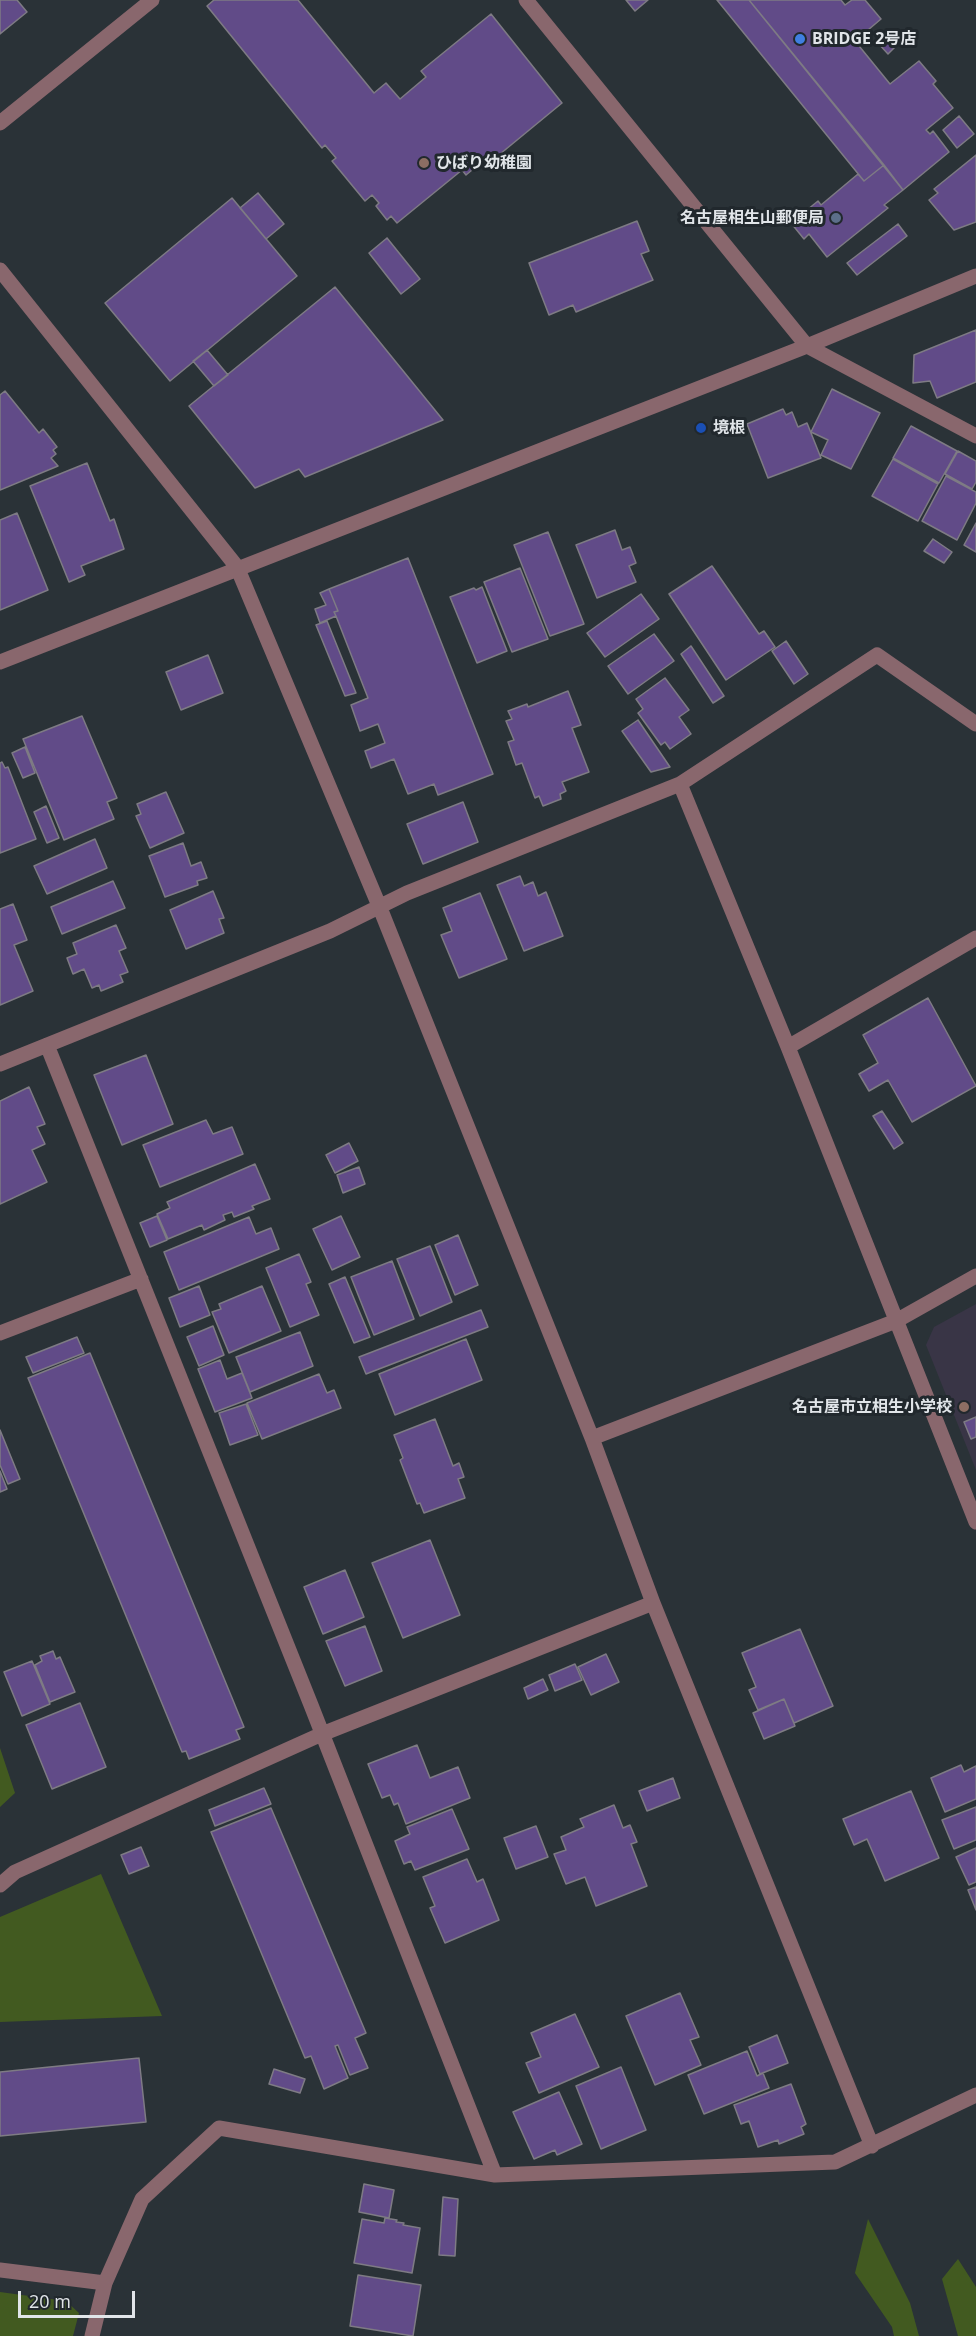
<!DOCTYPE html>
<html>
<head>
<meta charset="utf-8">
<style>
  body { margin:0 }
  #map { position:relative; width:976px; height:2336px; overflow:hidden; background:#2a3237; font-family:"Open Sans",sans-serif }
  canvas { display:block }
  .scale { position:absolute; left:18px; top:2291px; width:117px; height:27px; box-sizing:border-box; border:3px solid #e1e5e9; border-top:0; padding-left:8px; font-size:18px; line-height:21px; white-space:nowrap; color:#e1e5e9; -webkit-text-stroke:4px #21282d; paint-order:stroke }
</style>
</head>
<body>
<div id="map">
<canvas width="976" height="2336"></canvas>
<div class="scale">20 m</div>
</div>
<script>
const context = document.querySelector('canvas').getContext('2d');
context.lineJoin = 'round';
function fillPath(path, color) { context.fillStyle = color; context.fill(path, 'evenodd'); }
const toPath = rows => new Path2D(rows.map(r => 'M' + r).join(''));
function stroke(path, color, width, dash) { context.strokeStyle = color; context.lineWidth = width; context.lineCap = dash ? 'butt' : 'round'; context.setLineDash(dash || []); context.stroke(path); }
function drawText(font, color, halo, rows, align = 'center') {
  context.font = font + ' "Open Sans","Noto Sans JP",sans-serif'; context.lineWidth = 6; context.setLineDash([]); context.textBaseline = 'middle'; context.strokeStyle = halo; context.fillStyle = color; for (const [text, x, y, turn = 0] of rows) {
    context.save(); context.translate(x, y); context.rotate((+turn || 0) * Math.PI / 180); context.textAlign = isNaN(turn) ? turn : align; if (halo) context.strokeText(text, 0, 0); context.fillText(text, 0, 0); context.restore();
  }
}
const education = toPath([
  [976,1304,976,1470,926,1345,934,1327]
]);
const green = toPath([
  [0,1748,15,1793,0,1807],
  [101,1874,162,2016,0,2022,0,1917],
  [868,2219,910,2303,919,2336,894,2336,892,2327,855,2273],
  [958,2259,976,2287,976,2336,958,2336,942,2279],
  [0,2292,66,2301,79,2313,73,2336,0,2336]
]);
const building = toPath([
  [0,0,17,0,27,12,0,34,0,0],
  [214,0,298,0,374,93,386,83,400,99,426,77,421,71,491,14,562,103,494,159,490,155,466,175,462,170,397,223,391,216,387,220,376,206,379,203,372,195,365,201,332,161,336,158,325,145,322,148,207,6,214,0],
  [626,0,648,0,635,11,626,0],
  [717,0,749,0,884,165,864,181,717,0],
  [749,0,841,0,845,5,852,0,865,0,881,19,855,41,890,84,919,61,936,81,933,84,953,108,926,130,930,134,933,131,949,152,903,190,749,0],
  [891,32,900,42,888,54,878,43,891,32],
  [959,116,974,134,957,148,943,130,959,116],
  [976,155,976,222,954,230,929,200,938,193,934,189,976,155],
  [884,165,903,190,884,205,888,208,827,257,809,234,804,239,791,223,818,201,821,205,858,174,864,181,884,165],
  [258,193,284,224,266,239,240,208,258,193],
  [232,198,297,276,170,381,105,303,232,198],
  [637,221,649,251,641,254,653,280,576,312,573,305,549,315,529,263,637,221],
  [898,224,907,236,857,275,847,263,898,224],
  [387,238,420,279,401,294,369,253,387,238],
  [335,287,443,420,305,477,299,469,255,488,189,406,335,287],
  [976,330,976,382,937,398,930,381,913,383,914,355,976,330],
  [207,350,228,375,214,386,193,361,207,350],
  [832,389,880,413,851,469,821,455,828,440,811,432,832,389],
  [5,391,39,433,43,429,57,447,53,450,56,454,51,458,58,466,0,490,0,395,5,391],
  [783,409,786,415,792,412,798,427,807,423,821,458,768,478,747,424,783,409],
  [911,426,957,451,939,483,893,458,911,426],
  [958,451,976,461,976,482,972,489,945,474,958,451],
  [893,459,938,484,918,521,872,496,893,459],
  [87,463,110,521,114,519,124,549,81,566,85,575,69,582,30,486,87,463],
  [946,476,976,492,976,503,957,540,922,521,946,476],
  [17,513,48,590,0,610,0,520,17,513],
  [976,523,976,552,964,545,976,523],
  [615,530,622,550,630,547,636,563,629,566,636,582,597,598,576,545,615,530],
  [548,532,584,624,550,636,514,545,548,532],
  [933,539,952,552,944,563,924,551,933,539],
  [408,558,493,774,438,795,434,784,408,794,394,759,371,768,365,751,385,743,378,724,360,731,351,705,368,698,336,616,334,612,338,611,329,589,408,558],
  [712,566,759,634,764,631,775,647,726,680,669,594,712,566],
  [520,568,548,639,512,652,484,582,520,568],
  [482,587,507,651,477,663,450,597,474,588,476,590,482,587],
  [329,589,338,611,334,612,336,616,320,623,315,609,326,605,320,593,329,589],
  [641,594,659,619,605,657,587,633,641,594],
  [327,621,356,693,345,696,316,625,327,621],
  [654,634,674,661,628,694,608,666,654,634],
  [786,641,808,674,794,684,772,651,786,641],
  [691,646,724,696,713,703,681,654,691,646],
  [208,655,223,693,181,710,166,672,208,655],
  [665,678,689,710,679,717,691,734,670,749,665,742,661,745,638,713,643,709,636,699,665,678],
  [568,691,581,725,572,728,589,772,562,782,566,791,560,794,561,799,543,806,539,796,535,798,522,763,516,765,508,742,514,740,506,721,512,719,508,711,527,704,528,707,568,691],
  [82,716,117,798,107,802,114,819,64,840,23,739,82,716],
  [638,720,670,767,651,772,622,731,638,720],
  [25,747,35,773,23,778,12,753,25,747],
  [2,762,5,768,8,767,36,839,0,853,0,763,2,762],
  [166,792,184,833,150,848,136,816,141,814,137,804,166,792],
  [463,802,478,842,423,864,407,824,463,802],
  [46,806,59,838,47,843,34,812,46,806],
  [95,839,107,868,47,894,34,866,95,839],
  [183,843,191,866,201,862,207,878,197,881,198,885,165,897,149,856,183,843],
  [520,876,524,886,533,882,538,896,546,892,563,936,524,951,497,885,520,876],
  [113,881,125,908,62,934,51,907,113,881],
  [213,891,224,918,219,919,224,933,186,949,170,910,213,891],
  [480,893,507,959,459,978,441,935,452,931,443,908,480,893],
  [13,904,27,940,14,945,33,991,0,1005,0,909,13,904],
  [116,925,126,948,119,951,128,972,120,975,123,982,101,991,99,985,92,988,84,969,73,974,67,958,77,954,73,943,116,925],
  [928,998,976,1086,912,1122,888,1080,869,1091,859,1074,878,1063,863,1035,928,998],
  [146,1055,173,1124,122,1145,94,1075,146,1055],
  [29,1087,45,1124,37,1127,45,1144,32,1150,47,1182,0,1204,0,1101,29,1087],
  [882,1111,903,1143,894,1149,873,1116,882,1111],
  [206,1120,213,1134,232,1127,243,1154,160,1187,143,1145,206,1120],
  [349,1143,358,1161,335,1173,326,1155,349,1143],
  [255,1164,270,1199,252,1206,254,1209,234,1217,232,1212,223,1215,225,1220,204,1230,202,1225,168,1239,157,1214,170,1208,167,1202,255,1164],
  [359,1167,365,1184,343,1193,337,1175,359,1167],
  [157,1216,167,1240,150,1247,140,1223,157,1216],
  [341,1216,360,1257,332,1270,313,1229,341,1216],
  [249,1217,256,1234,271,1228,279,1249,179,1290,164,1252,249,1217],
  [458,1235,478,1285,455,1295,435,1245,458,1235],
  [430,1246,452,1302,420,1316,397,1259,430,1246],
  [299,1254,311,1282,306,1284,319,1315,290,1327,266,1268,299,1254],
  [392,1261,414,1319,374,1335,351,1277,392,1261],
  [345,1277,370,1337,354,1343,329,1284,345,1277],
  [199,1286,210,1315,180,1327,169,1298,199,1286],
  [262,1286,281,1331,229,1353,212,1312,221,1309,219,1304,262,1286],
  [481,1310,488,1327,366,1374,359,1357,481,1310],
  [213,1326,224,1355,199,1366,187,1337,213,1326],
  [300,1332,313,1366,250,1392,236,1357,300,1332],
  [77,1337,84,1353,33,1373,26,1357,77,1337],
  [466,1339,482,1380,395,1415,379,1374,466,1339],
  [90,1353,244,1727,236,1730,240,1739,189,1759,186,1751,182,1752,28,1378,90,1353],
  [220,1360,227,1379,242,1373,252,1398,215,1412,198,1369,220,1360],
  [319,1374,327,1393,334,1390,341,1408,262,1439,247,1403,319,1374],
  [246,1404,258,1435,230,1445,219,1413,246,1404],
  [976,1417,976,1437,971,1439,964,1422,976,1417],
  [435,1419,453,1466,459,1463,464,1477,458,1479,465,1498,424,1513,420,1503,417,1504,400,1460,403,1458,394,1435,435,1419],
  [0,1430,20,1479,8,1484,0,1465,0,1430],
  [0,1471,7,1489,0,1492,0,1471],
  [430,1540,460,1615,403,1638,372,1563,430,1540],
  [345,1570,364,1617,323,1634,304,1587,345,1570],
  [365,1626,382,1671,345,1686,326,1641,365,1626],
  [800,1629,833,1706,794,1723,784,1699,758,1710,749,1690,756,1687,742,1653,800,1629],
  [53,1651,56,1659,60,1657,75,1692,50,1702,35,1665,42,1661,40,1656,53,1651],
  [606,1654,619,1682,591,1695,578,1667,606,1654],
  [32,1661,50,1704,22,1716,4,1672,32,1661],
  [575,1664,582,1680,555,1691,549,1675,575,1664],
  [543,1679,548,1690,528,1699,524,1688,543,1679],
  [784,1699,795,1726,764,1739,753,1713,784,1699],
  [80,1703,106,1767,52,1789,26,1725,80,1703],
  [417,1745,430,1778,458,1767,470,1798,406,1824,398,1803,394,1805,390,1795,382,1798,368,1764,417,1745],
  [961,1765,964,1772,976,1766,976,1799,945,1812,931,1778,961,1765],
  [673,1778,680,1798,647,1811,639,1791,673,1778],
  [264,1788,271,1804,215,1826,209,1810,264,1788],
  [911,1791,939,1858,885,1881,867,1839,854,1845,843,1819,911,1791],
  [614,1805,623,1828,630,1825,637,1842,631,1844,647,1886,596,1906,585,1877,566,1884,554,1854,566,1850,561,1837,584,1827,580,1819,614,1805],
  [976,1807,976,1840,954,1849,942,1820,976,1807],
  [271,1808,366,2033,355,2038,368,2068,350,2075,338,2045,335,2046,348,2078,324,2089,311,2056,305,2058,211,1832,271,1808],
  [452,1809,469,1849,415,1870,411,1861,404,1864,395,1841,410,1834,407,1827,452,1809],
  [536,1826,548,1857,516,1869,504,1838,536,1826],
  [141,1847,149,1866,129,1874,121,1855,141,1847],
  [976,1848,976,1882,969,1885,956,1857,976,1848],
  [467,1859,477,1882,483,1879,499,1920,445,1943,430,1908,435,1906,423,1877,467,1859],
  [976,1887,976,1910,968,1890,976,1887],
  [680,1993,699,2037,690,2040,701,2065,655,2085,626,2016,680,1993],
  [575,2014,599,2067,539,2093,526,2063,541,2057,531,2033,575,2014],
  [777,2035,788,2063,760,2074,749,2047,777,2035],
  [747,2051,757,2076,763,2073,769,2088,704,2114,688,2075,747,2051],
  [139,2058,146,2122,0,2136,0,2072,139,2058],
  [621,2067,646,2130,601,2149,576,2086,621,2067],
  [274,2069,305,2079,300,2093,269,2084,274,2069],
  [791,2084,806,2124,801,2127,804,2134,779,2144,778,2140,758,2147,749,2121,741,2124,734,2105,791,2084],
  [559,2092,582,2144,557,2155,555,2150,534,2159,513,2112,559,2092],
  [364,2184,394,2190,389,2218,359,2212,364,2184],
  [443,2197,458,2199,455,2256,439,2255,443,2197],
  [385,2218,397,2220,396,2222,404,2223,403,2225,420,2228,412,2273,354,2263,362,2219,384,2223,385,2218],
  [358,2275,421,2285,413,2336,350,2326,358,2275]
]);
const minor = toPath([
  [526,0,807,346,976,436],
  [0,123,152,0],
  [0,270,237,567,380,908,592,1438,653,1603,872,2146],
  [0,662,807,346,976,276],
  [680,784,788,1047,976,1522],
  [47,1045,311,1705,495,2175],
  [788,1047,976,938],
  [0,1064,330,931,407,893,680,784,877,655,976,724],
  [0,1333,141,1279],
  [592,1438,896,1321,976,1276],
  [0,1885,15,1872,322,1734,653,1603],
  [0,2270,105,2283],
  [92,2336,105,2283,142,2199,219,2128,495,2175,835,2162,976,2095]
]);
const markers = [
  [800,39,6,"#3f7fe0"],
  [424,163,6,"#8d6e63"],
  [836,218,6,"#5c6f8a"],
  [701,428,6,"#1a4fb4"],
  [964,1407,6,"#8d6e63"]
];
const poiNames = [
  ["BRIDGE 2号店",812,39],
  ["ひばり幼稚園",436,163],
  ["名古屋相生山郵便局",824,218,"right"],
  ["境根",713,428],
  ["名古屋市立相生小学校",952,1407,"right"]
];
fillPath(education, '#393546');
fillPath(green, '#425a20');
fillPath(building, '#614b88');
stroke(building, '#7e7b84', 1.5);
stroke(minor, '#89676d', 15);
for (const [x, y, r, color] of markers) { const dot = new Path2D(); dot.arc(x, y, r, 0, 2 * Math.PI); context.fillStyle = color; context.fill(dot); stroke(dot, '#21282d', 2); }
drawText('bold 16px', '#e1e5e9', '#21282d', poiNames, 'left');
</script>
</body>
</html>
